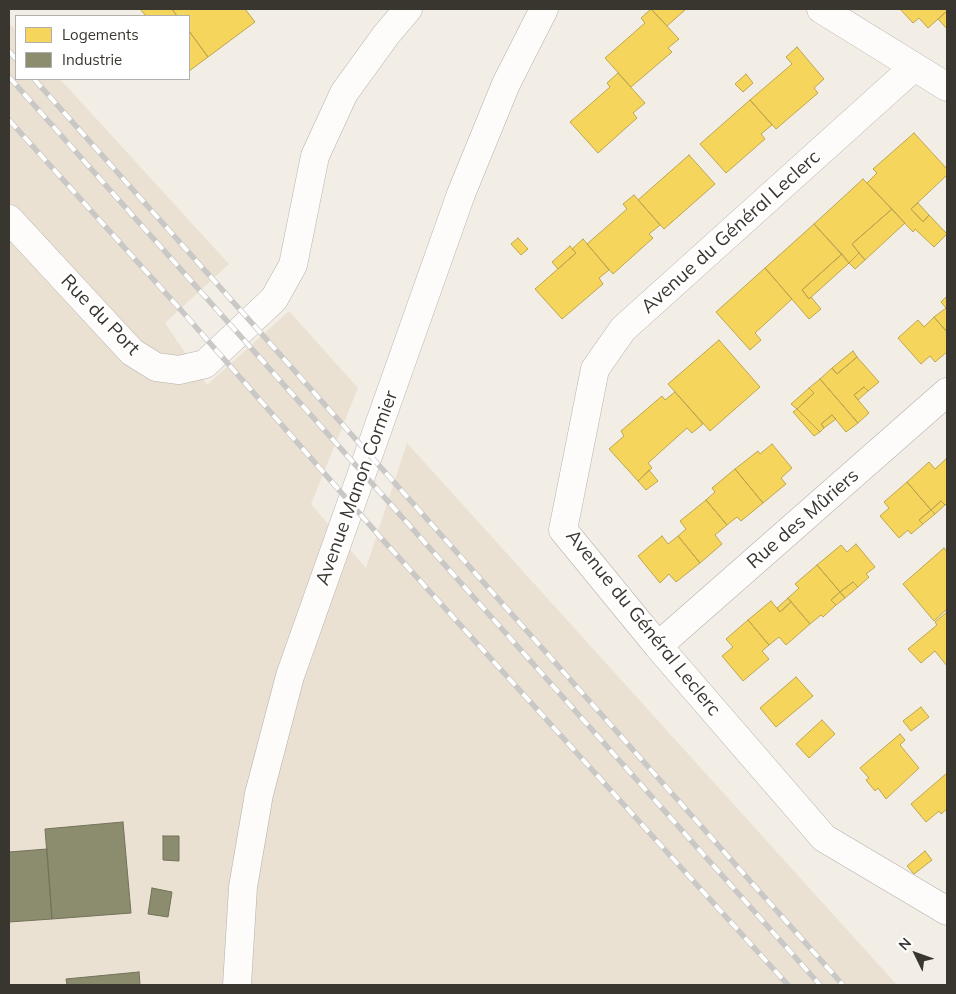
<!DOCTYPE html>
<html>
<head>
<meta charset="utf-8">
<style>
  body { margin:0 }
  #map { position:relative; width:956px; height:994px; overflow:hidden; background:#f2eee6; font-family:Mulish,sans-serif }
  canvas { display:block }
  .frame { position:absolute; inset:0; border:10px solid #393630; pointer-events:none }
  .legend { position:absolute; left:15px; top:15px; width:175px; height:65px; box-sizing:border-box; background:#fff; border:1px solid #b0afac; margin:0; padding:6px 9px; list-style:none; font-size:15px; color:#393630 }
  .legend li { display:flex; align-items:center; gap:10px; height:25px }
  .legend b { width:25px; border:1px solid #b0afac }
  .north { position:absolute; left:891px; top:929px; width:50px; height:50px; -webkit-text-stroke:4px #fff; paint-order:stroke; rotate:312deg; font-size:14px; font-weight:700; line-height:20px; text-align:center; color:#393630 }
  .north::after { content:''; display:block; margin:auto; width:18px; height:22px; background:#393630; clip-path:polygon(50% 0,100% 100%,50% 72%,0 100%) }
</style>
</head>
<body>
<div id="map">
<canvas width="956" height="994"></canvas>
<div class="frame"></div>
<ul class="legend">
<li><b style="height:14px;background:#f6d55c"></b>Logements</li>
<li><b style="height:14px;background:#8c8c6e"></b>Industrie</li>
</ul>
<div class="north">N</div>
</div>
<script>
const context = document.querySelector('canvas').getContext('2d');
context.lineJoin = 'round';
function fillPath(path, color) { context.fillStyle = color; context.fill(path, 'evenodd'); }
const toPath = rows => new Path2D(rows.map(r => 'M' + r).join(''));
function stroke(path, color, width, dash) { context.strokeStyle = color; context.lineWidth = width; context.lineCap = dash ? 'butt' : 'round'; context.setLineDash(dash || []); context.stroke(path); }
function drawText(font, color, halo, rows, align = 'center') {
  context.font = font + ' Mulish,sans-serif'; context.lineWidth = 5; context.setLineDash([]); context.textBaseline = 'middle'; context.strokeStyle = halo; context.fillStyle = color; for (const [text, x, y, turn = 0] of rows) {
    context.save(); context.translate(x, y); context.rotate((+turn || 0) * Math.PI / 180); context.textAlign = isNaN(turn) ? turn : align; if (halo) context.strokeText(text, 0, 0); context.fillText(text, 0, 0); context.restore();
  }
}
const built = toPath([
  [9,23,16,31,16,79,60,79,229,264,165,323,207,385,289,311,358,388,311,504,366,568,407,443,897,985,9,985]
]);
const homes = toPath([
  [140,9,172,9,177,16,146,16,140,9],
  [172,9,245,9,255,22,208,57,189,31,189,16,177,16,172,9],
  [651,9,679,39,668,48,672,52,631,87,605,58,645,23,641,18,651,9],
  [651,9,686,9,667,26,651,9],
  [900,9,947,9,947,11,928,28,919,18,913,23,900,9],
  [947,11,947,29,938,19,947,11],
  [189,31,208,57,189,71,189,31],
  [797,47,824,79,814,88,818,93,776,129,750,100,792,64,786,57,797,47],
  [618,73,645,103,633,113,637,118,598,153,570,122,610,87,607,83,618,73],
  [746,74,753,83,743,92,735,84,746,74],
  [750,100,772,125,761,134,765,139,726,173,700,144,750,100],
  [914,133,947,169,947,175,911,209,923,222,929,215,947,234,934,247,915,229,913,232,867,183,877,173,873,169,914,133],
  [689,155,715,184,664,229,638,200,689,155],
  [863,179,892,209,852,244,859,253,849,263,814,224,863,179],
  [634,195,660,225,649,234,653,238,613,274,587,244,627,209,623,204,634,195],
  [918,203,929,215,923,222,911,209,918,203],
  [892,209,905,223,865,260,852,244,892,209],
  [814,224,842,254,802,290,809,299,811,297,821,309,809,319,765,268,814,224],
  [518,238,528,249,521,255,511,244,518,238],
  [583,239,609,270,599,278,603,284,562,319,535,289,576,253,572,249,583,239],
  [570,246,576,253,558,269,552,262,570,246],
  [859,253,865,260,855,269,849,263,859,253],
  [842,254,849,263,809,299,802,290,842,254],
  [765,268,792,299,755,333,761,340,750,350,716,312,765,268],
  [947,296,947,332,934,317,946,308,941,302,947,296],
  [934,317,947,332,947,352,935,362,930,356,921,364,898,338,918,320,924,327,934,317],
  [719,340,760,387,710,431,668,384,719,340],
  [853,351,857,357,837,374,832,368,853,351],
  [857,357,879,382,868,391,864,387,854,395,869,413,858,423,820,379,832,368,837,374,857,357],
  [820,379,858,423,846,432,832,415,821,424,824,428,820,432,797,409,814,393,809,388,820,379],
  [864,387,868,391,858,400,854,395,864,387],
  [809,388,814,393,797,409,791,404,809,388],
  [675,392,703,424,692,433,687,428,648,463,652,468,638,481,609,449,624,436,621,431,662,396,665,400,675,392],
  [797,409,820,432,814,436,793,412,797,409],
  [832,415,836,419,824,428,821,424,832,415],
  [772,444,792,468,781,478,786,484,763,503,735,469,758,451,760,454,772,444],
  [946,459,947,461,947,503,945,505,941,501,931,510,907,482,929,462,935,469,946,459],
  [735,469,763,503,741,521,737,517,727,525,706,500,715,492,712,488,735,469],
  [649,470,658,481,646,490,638,481,649,470],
  [907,482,931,510,919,520,923,524,911,534,908,530,899,538,880,516,889,508,884,502,907,482],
  [706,500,727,525,715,535,722,544,700,563,678,536,686,529,680,521,706,500],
  [941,501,945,505,935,514,931,510,941,501],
  [931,510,935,514,923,524,919,520,931,510],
  [662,536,668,544,678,536,700,563,676,582,669,574,660,583,638,556,662,536],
  [856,544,875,567,866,574,869,577,858,587,853,582,840,592,817,565,841,545,847,552,856,544],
  [944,548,947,552,947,609,934,621,903,584,944,548],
  [817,565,840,592,831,600,836,605,823,617,821,615,810,624,788,598,799,588,795,584,817,565],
  [853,582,858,587,845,598,840,592,853,582],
  [840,592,845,598,836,605,831,600,840,592],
  [788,598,791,602,780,612,777,608,788,598],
  [771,601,780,612,791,602,810,624,786,645,779,637,769,645,748,620,771,601],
  [947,612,947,666,935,651,921,663,908,649,937,625,935,622,947,612],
  [748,620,769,645,762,651,769,659,743,681,722,656,733,647,726,639,748,620],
  [796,677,813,696,776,727,760,708,796,677],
  [921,707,929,717,911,731,903,721,921,707],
  [822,720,835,734,809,758,796,744,822,720],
  [900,734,905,740,900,745,919,768,886,799,878,788,875,791,866,780,869,778,860,768,900,734],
  [947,773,947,809,941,814,939,811,926,822,911,804,947,773],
  [925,851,932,860,914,874,907,866,925,851]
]);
const industry = toPath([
  [123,822,131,913,52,919,45,829,123,822],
  [163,836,179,836,179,861,163,860,163,836],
  [47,849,52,919,9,922,9,852,47,849],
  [152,888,172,892,168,917,148,914,152,888],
  [139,972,140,985,67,985,66,979,139,972]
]);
const minor = toPath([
  [821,9,947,87],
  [914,67,623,329,595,369,563,530,658,646,824,838,947,911],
  [9,219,132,352,156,367,179,370,205,364,274,299,293,265,315,156,344,93,386,35,408,9],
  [658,646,947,392]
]);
const tertiary = toPath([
  [237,985,243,887,259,794,290,676,461,194,506,84,544,9]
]);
const rail = toPath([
  [9,51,16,59],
  [9,77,820,985],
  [34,79,843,985],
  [9,120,180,309,382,539,788,985]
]);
const streetNames = [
  ["Avenue du Général Leclerc",731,232,-42],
  ["Rue du Port",100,315,46],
  ["Avenue Manon Cormier",357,488,-70],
  ["Rue des Mûriers",803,519,-41],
  ["Avenue du Général Leclerc",643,623,51]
];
fillPath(built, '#eae1d2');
fillPath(homes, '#f6d55c');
stroke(homes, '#bda54f', 1);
fillPath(industry, '#8c8c6e');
stroke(industry, '#73725b', 1);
stroke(minor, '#b4b0ab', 29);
stroke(tertiary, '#b4b0ab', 29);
stroke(minor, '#fdfcfb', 28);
stroke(tertiary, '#fdfcfb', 28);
stroke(rail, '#c9c8c6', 5.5);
stroke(rail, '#fff', 4, [11]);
drawText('19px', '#393630', '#fff', streetNames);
</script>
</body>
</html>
